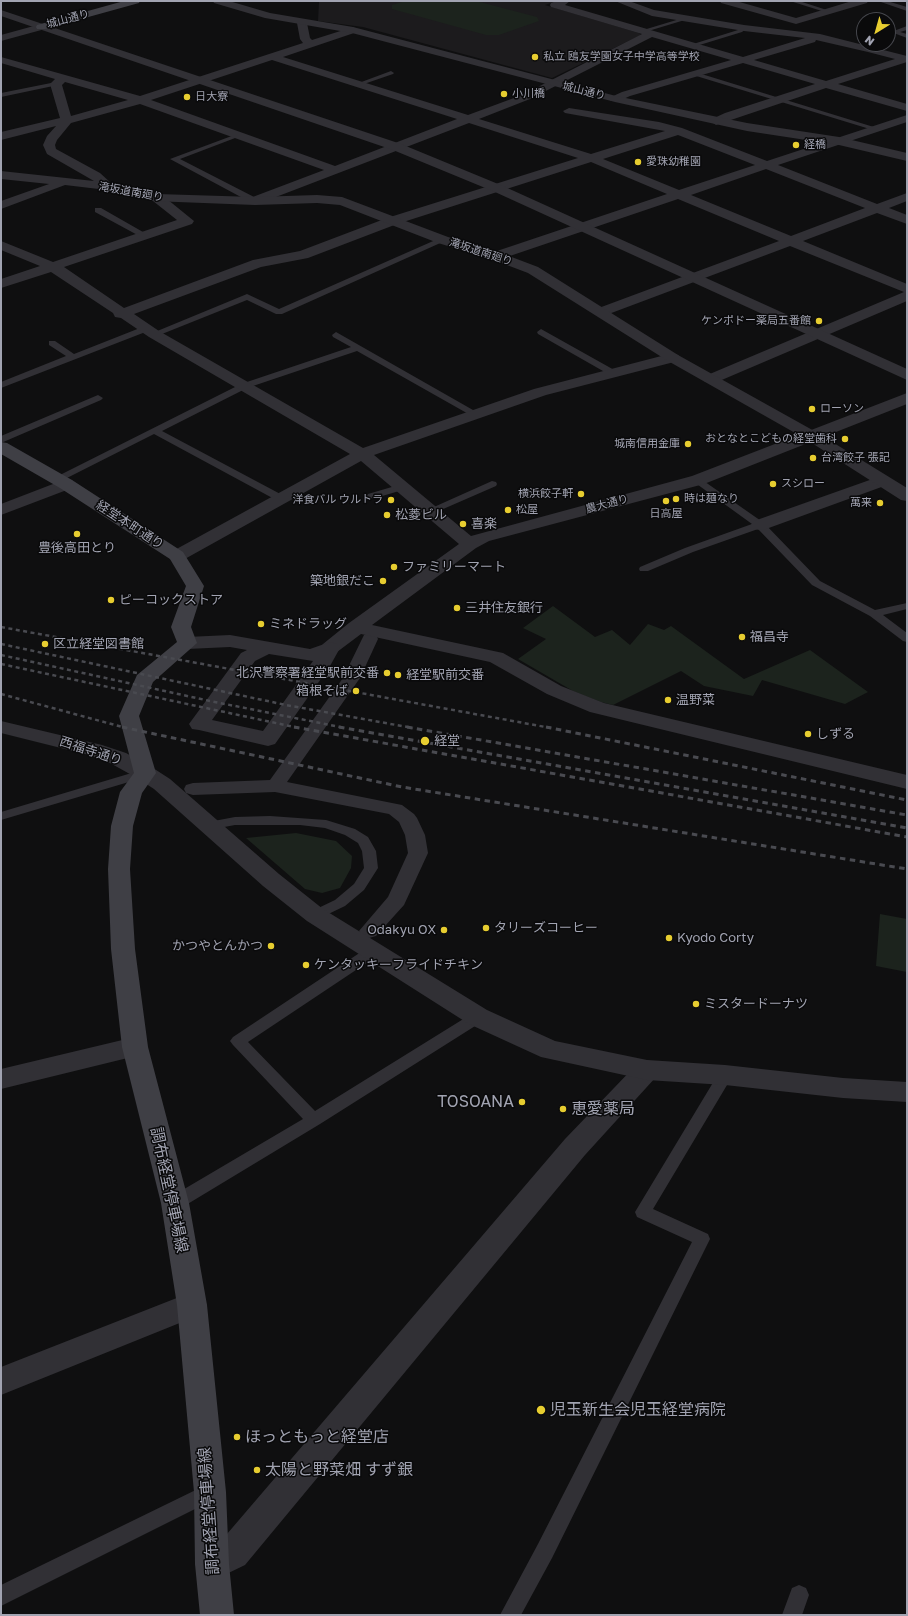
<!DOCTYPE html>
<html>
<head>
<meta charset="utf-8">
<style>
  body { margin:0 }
  #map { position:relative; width:908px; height:1616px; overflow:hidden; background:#0f0f10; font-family:"Golos Text",sans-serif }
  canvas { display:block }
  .frame { position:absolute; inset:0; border:2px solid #a1a3b1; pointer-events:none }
  .north { position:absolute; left:856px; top:12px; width:40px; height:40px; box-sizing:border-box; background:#0a0a0b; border:1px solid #46474d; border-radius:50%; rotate:217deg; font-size:11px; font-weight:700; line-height:16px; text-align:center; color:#a1a3b1 }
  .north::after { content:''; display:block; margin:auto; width:14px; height:18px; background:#e7cd30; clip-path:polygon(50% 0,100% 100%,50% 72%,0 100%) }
</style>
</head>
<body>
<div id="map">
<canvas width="908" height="1616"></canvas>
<div class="frame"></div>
<div class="north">N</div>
</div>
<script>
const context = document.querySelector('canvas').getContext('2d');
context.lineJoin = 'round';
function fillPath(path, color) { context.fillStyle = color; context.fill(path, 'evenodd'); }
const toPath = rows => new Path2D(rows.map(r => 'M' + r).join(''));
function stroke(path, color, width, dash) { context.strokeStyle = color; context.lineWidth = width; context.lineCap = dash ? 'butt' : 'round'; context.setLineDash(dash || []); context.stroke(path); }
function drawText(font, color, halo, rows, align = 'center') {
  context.font = font + ' "Golos Text","Noto Sans JP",sans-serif'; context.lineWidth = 3; context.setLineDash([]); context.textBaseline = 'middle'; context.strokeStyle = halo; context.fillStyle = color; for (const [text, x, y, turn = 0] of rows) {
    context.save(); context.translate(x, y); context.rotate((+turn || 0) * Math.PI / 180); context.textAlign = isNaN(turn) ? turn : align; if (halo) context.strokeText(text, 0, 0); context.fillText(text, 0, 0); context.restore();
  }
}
const built = toPath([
  [321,1,557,1,545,5,639,33,641,35,552,78,363,27,318,21,319,2]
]);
const green = toPath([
  [405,1,476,1,537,17,539,21,499,35,486,35,392,9,392,5],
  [553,606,595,637,612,630,630,645,648,624,664,630,671,626,744,679,810,650,868,692,845,704,762,680,753,696,704,686,681,671,613,705,601,702,573,691,518,659,546,639,523,628],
  [296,833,336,841,352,856,351,868,340,888,322,893,305,889,246,838],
  [880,914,907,919,907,972,876,966]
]);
const service = toPath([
  [790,1,799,1,830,11,825,12,790,1],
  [878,1,887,1,907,7,907,11,878,1],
  [683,18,688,19,645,32,640,31,683,18],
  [907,26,907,30,900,32,907,34,907,38,891,32,907,26],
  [742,27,747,28,742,32,693,47,690,45,738,30,742,27],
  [391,71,394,73,393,74,361,85,356,84,391,71],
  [695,72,877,128,878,129,873,130,693,75,692,74,695,72],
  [56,82,58,83,58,85,1,97,1,93,56,82],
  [237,134,243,135,180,159,258,199,258,203,252,203,170,159,237,134],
  [95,208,101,208,150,236,143,238,95,212,95,208],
  [440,238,447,240,282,314,276,314,247,300,157,336,151,336,150,334,247,294,279,309,440,238],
  [145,326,149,329,148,331,1,388,1,382,66,356,49,345,49,341,55,341,74,354,145,326],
  [541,329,616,371,618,373,613,376,610,375,538,334,537,332,541,329],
  [336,332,480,414,475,417,472,416,357,351,247,388,162,431,286,497,287,499,286,501,278,501,154,434,61,481,53,481,52,479,241,384,351,347,333,337,332,335,336,332],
  [98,395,103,398,101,400,1,443,1,436,98,395],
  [698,477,764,523,820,581,875,610,907,603,907,609,883,615,907,633,907,642,903,641,870,616,812,585,758,529,693,552,648,571,640,571,639,569,640,567,685,548,752,524,694,482,693,480,698,477],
  [492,481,496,482,497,484,496,486,434,513,430,514,425,511,492,481],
  [402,484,407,487,406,489,372,499,367,496,368,494,402,484],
  [145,769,149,770,151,773,149,776,1,820,1,812,145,769],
  [270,816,326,820,355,829,368,837,376,851,378,868,364,890,345,906,320,918,315,920,310,918,308,915,310,912,335,900,354,884,364,868,362,851,358,843,345,835,325,828,300,825,235,825,208,830,203,829,201,826,203,823,235,817,270,816],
  [372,947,377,948,379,952,377,956,248,1042,315,1111,473,1013,478,1011,483,1013,485,1017,483,1021,320,1124,181,1208,175,1210,169,1208,167,1203,169,1198,303,1119,233,1045,230,1041,233,1037,367,948,372,947],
  [725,1069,730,1071,733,1075,653,1209,708,1234,710,1239,552,1558,521,1615,500,1615,538,1544,692,1242,637,1217,635,1212,720,1071,725,1069],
  [210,1483,217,1486,220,1492,217,1498,1,1606,1,1585,210,1483],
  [799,1585,806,1588,809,1595,802,1615,782,1615,792,1588,799,1585]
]);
const pedestrian = toPath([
  [370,634,376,635,378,639,360,678,287,782,402,805,414,814,417,818,425,835,428,853,404,905,376,936,369,938,362,936,359,931,388,897,408,853,405,835,399,822,389,814,275,792,193,795,186,793,184,789,186,785,193,783,270,780,343,678,362,639,364,635,370,634]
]);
const minor = toPath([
  [556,1,570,1,565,5,743,57,805,38,744,31,652,16,615,1,629,1,654,10,744,25,820,34,907,56,907,62,838,84,907,104,907,111,826,88,716,125,710,121,712,119,725,113,815,84,743,63,630,96,619,101,611,101,609,99,611,97,622,92,731,60,652,37,530,99,479,119,591,154,665,131,565,113,563,111,569,108,659,122,682,128,767,161,907,115,907,122,778,165,877,204,907,193,907,201,889,208,907,215,907,224,877,213,803,241,907,284,907,301,717,382,705,382,703,379,705,376,904,292,790,246,606,315,596,315,594,312,596,309,779,241,678,199,501,259,491,259,489,256,491,253,667,194,591,162,397,224,308,258,261,267,134,314,159,331,363,448,534,389,673,353,678,355,681,358,678,361,546,395,374,455,471,536,692,476,907,393,907,404,704,484,489,541,476,548,372,625,503,653,561,686,604,703,907,775,907,789,590,712,547,694,490,662,361,634,337,652,330,654,323,652,320,648,323,644,349,623,459,544,361,461,183,560,177,561,171,560,168,556,171,552,350,454,149,337,121,318,115,317,113,313,51,272,1,288,1,279,40,266,1,250,1,241,53,262,177,220,153,201,107,190,65,185,1,209,1,201,49,184,1,179,1,171,94,181,47,154,43,145,47,136,56,126,1,140,1,132,60,118,50,84,55,79,1,63,1,57,140,96,303,43,300,39,297,23,302,20,307,23,310,38,312,40,353,27,358,30,357,32,283,57,468,115,522,95,642,34,551,7,550,5,551,3,556,1],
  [816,40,868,52,895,59,826,81,754,60,815,42,816,40],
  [272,60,457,119,335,166,151,100,272,60],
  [65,82,128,100,71,116,62,85,65,82],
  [140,104,324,170,250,198,249,201,255,205,469,123,578,158,387,218,300,251,253,260,124,308,64,267,192,224,194,221,162,195,111,183,100,173,56,149,55,145,57,140,71,123,140,104],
  [678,135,755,165,679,190,603,159,678,135],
  [766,169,865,208,791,236,691,195,766,169],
  [720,1,736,1,796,18,852,1,868,1,867,3,796,24,721,3,720,1],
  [41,24,45,25,46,27,45,29,1,41,1,35,41,24],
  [881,476,887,477,890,481,887,485,766,529,760,530,754,529,751,525,754,521,881,476],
  [66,479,72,480,75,484,72,488,1,515,1,504,66,479],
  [135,1037,144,1040,148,1047,144,1054,1,1089,1,1069,135,1037],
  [647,1060,656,1063,660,1070,656,1077,585,1155,245,1565,212,1581,200,1576,195,1564,200,1552,221,1541,565,1139,638,1063,647,1060],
  [192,1292,202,1296,207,1305,202,1314,1,1395,1,1367,192,1292]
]);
const tertiary = toPath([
  [213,1,229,1,270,13,353,27,616,96,747,123,839,137,907,153,907,161,839,145,747,131,615,102,352,33,265,18,214,3,213,1],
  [1,10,401,144,503,186,907,369,907,380,495,192,393,150,1,16,1,10],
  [157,194,255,197,317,195,342,197,448,237,501,253,538,267,678,355,816,432,907,488,907,501,901,500,804,438,668,361,528,273,491,259,438,243,340,205,317,203,255,205,152,201,151,198,157,194],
  [230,635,310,649,330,642,337,644,340,648,330,666,275,744,268,746,199,730,192,729,189,724,241,653,247,650,230,647,187,649,180,647,177,643,180,639,187,637,230,635],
  [269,654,313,661,263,731,212,720,255,661,269,654],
  [1,721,102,745,126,753,153,768,170,779,279,874,323,909,487,1010,555,1041,647,1060,725,1065,843,1078,907,1082,907,1102,843,1098,725,1085,647,1080,541,1057,469,1024,307,921,263,886,154,789,137,778,110,763,89,755,1,733,1,721]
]);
const secondary = toPath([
  [124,1,140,1,139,3,45,29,37,29,36,27,37,25,124,1],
  [1,442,7,443,72,480,183,552,204,586,191,627,197,643,153,682,139,716,156,773,142,793,133,826,130,869,135,949,148,1047,189,1203,207,1305,226,1492,229,1564,234,1615,200,1615,195,1564,194,1492,177,1305,161,1203,122,1047,111,949,108,869,111,826,120,792,134,773,119,716,137,675,177,642,171,627,186,586,170,559,60,488,1,454,1,442]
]);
const railFar1 = toPath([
  [1,627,551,728],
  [1,644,286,705,413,728],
  [1,655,210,701,345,728],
  [1,664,299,728],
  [1,694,126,728]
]);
const rail = toPath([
  [122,727,402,787,907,869],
  [294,727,907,837],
  [339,727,907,828],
  [407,727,907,815],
  [546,727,907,800]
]);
const markers = [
  [535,57,4,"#e7cd30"],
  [504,94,4,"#e7cd30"],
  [187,97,4,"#e7cd30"],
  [796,145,4,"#e7cd30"],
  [638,162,4,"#e7cd30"],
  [819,321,4,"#e7cd30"],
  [812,409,4,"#e7cd30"],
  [845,439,4,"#e7cd30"],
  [688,444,4,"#e7cd30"],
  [813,458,4,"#e7cd30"],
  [773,484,4,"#e7cd30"],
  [581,494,4,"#e7cd30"],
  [676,499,4,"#e7cd30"],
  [391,500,4,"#e7cd30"],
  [666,501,4,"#e7cd30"],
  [880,503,4,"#e7cd30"],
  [508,510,4,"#e7cd30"],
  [387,515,4,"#e7cd30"],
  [463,524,4,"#e7cd30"],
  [77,534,4,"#e7cd30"],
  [394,567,4,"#e7cd30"],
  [383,581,4,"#e7cd30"],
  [111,600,4,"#e7cd30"],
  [457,608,4,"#e7cd30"],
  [261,624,4,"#e7cd30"],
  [742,637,4,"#e7cd30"],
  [45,644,4,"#e7cd30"],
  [387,673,4,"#e7cd30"],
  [398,675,4,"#e7cd30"],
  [356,691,4,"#e7cd30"],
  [668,700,4,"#e7cd30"],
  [808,734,4,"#e7cd30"],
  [425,741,5,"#e7cd30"],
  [486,928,4,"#e7cd30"],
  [444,930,4,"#e7cd30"],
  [669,938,4,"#e7cd30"],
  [271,946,4,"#e7cd30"],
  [306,965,4,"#e7cd30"],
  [696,1004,4,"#e7cd30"],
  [522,1102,4,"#e7cd30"],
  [563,1109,4,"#e7cd30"],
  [541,1410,5,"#e7cd30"],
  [237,1437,4,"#e7cd30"],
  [257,1470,4,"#e7cd30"]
];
const farStreetnames = [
  ["城山通り",68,19,-15],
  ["城山通り",584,91,14],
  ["滝坂道南廻り",131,192,10],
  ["滝坂道南廻り",481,252,18],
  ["農大通り",607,504,-15]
];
const farPoinames = [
  ["私立 鴎友学園女子中学高等学校",543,57],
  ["小川橋",512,94],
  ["日大寮",195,97],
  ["経橋",804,145],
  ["愛珠幼稚園",646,162],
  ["ケンポドー薬局五番館",811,321,"right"],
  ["ローソン",820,409],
  ["おとなとこどもの経堂歯科",837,439,"right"],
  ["城南信用金庫",680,444,"right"],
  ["台湾餃子 張記",821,458],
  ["スシロー",781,484],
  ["横浜餃子軒",573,494,"right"],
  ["時は麺なり",684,499],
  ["洋食バル ウルトラ",383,500,"right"],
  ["萬来",872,503,"right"],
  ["松屋",516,510],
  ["日高屋",666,514,"center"]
];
const poiNames = [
  ["松菱ビル",395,515],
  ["喜楽",471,524],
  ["豊後高田とり",77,548,"center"],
  ["ファミリーマート",402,567],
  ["築地銀だこ",375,581,"right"],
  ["ピーコックストア",119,600],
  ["三井住友銀行",465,608],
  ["ミネドラッグ",269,624],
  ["福昌寺",750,637],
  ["区立経堂図書館",53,644],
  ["北沢警察署経堂駅前交番",379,673,"right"],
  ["経堂駅前交番",406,675],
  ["箱根そば",348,691,"right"],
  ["温野菜",676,700],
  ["しずる",816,734],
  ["経堂",434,741],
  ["タリーズコーヒー",494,928],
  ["Odakyu OX",436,930,"right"],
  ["Kyodo Corty",677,938],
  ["かつやとんかつ",263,946,"right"],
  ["ケンタッキーフライドチキン",314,965],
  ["ミスタードーナツ",704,1004]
];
const streetNames = [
  ["経堂本町通り",130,525,33],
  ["西福寺通り",91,751,18]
];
const nearPoinames = [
  ["TOSOANA",514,1102,"right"],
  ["恵愛薬局",571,1109],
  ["児玉新生会児玉経堂病院",550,1410],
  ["ほっともっと経堂店",245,1437],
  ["太陽と野菜畑 すず銀",265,1470]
];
const nearStreetnames = [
  ["調布経堂停車場線",169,1190,78],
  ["調布経堂停車場線",209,1511,-94]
];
fillPath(built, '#1c1b1d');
fillPath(green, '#1c231d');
fillPath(service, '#313035');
fillPath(pedestrian, '#313035');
fillPath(minor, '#313035');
fillPath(tertiary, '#313035');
fillPath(secondary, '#3f3f45');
stroke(railFar1, '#494a50', 2.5, [4, 3.5]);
stroke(rail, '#494a50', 3, [5.5, 4.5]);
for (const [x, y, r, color] of markers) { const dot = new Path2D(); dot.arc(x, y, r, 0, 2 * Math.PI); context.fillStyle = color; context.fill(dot); stroke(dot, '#0a0a0b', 1.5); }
drawText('11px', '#a1a3b1', '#0a0a0b', farStreetnames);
drawText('11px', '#a1a3b1', '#0a0a0b', farPoinames, 'left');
drawText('13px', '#a1a3b1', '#0a0a0b', poiNames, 'left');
drawText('13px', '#a1a3b1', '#0a0a0b', streetNames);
drawText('16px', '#a1a3b1', '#0a0a0b', nearPoinames, 'left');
drawText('16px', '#a1a3b1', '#0a0a0b', nearStreetnames);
</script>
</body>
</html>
